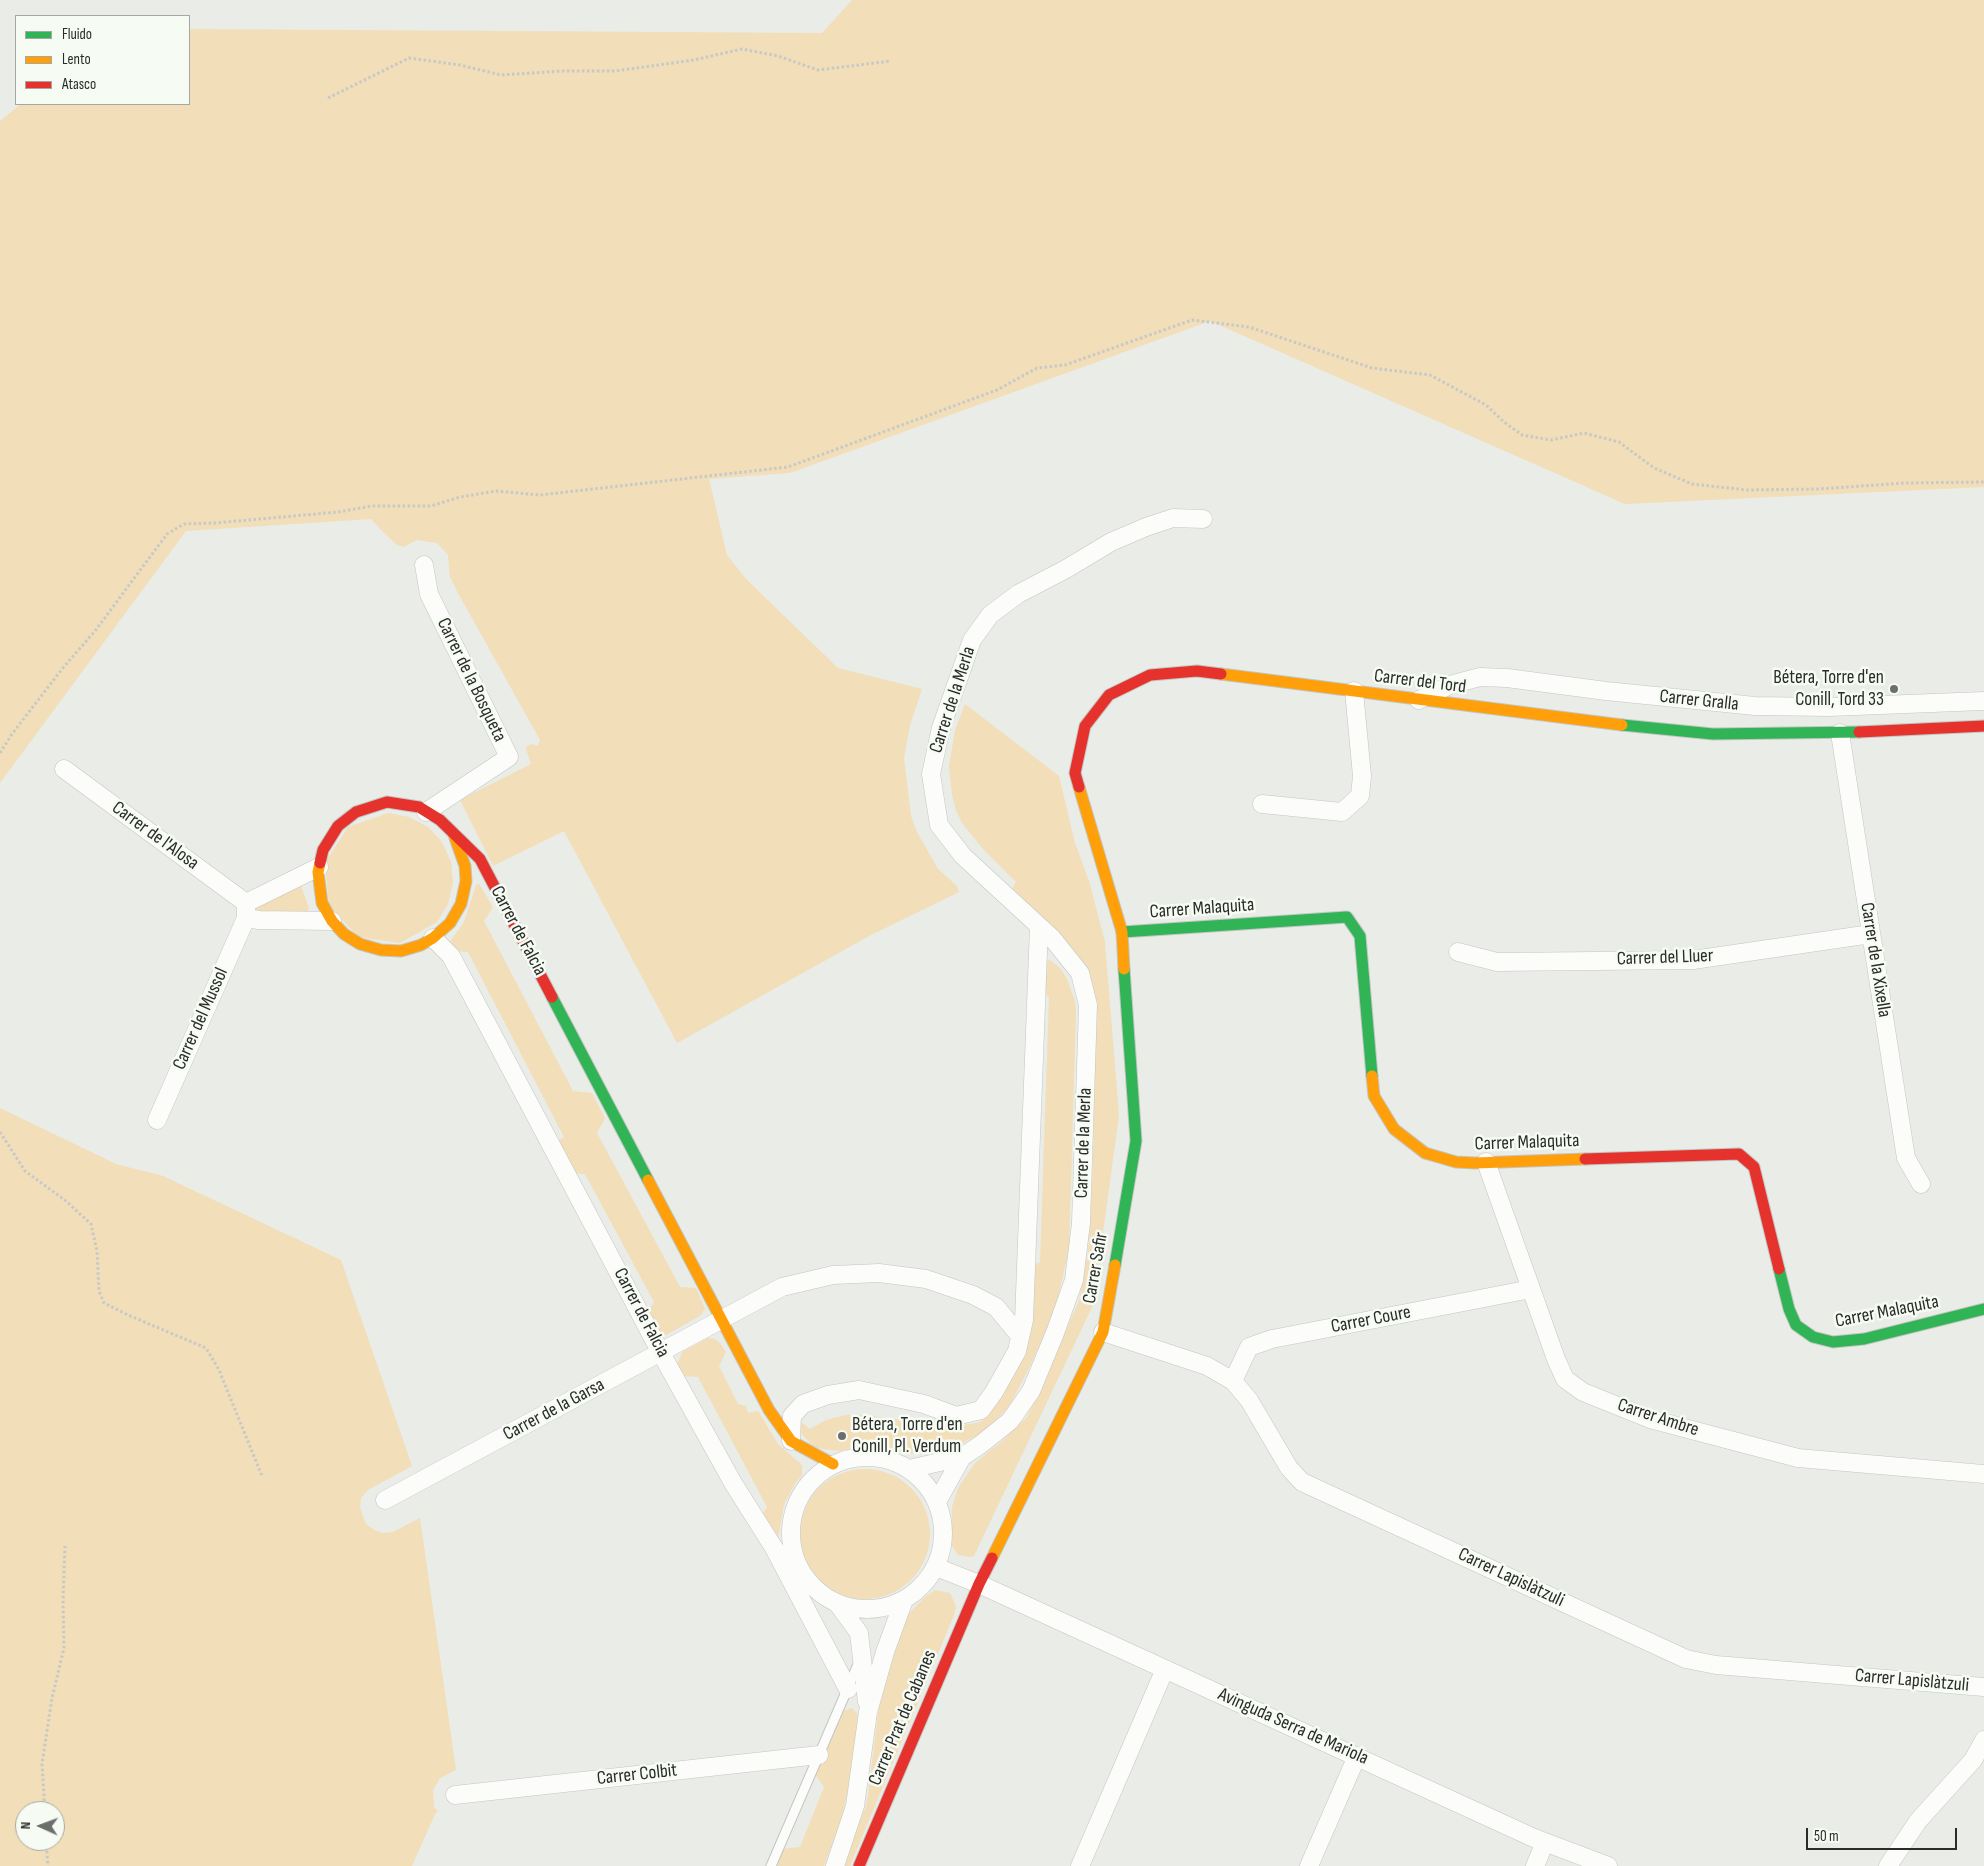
<!DOCTYPE html>
<html>
<head>
<meta charset="utf-8">
<style>
  body { margin:0 }
  #map { position:relative; width:1984px; height:1866px; overflow:hidden; background:#e9ece7; font-family:"Sofia Sans Condensed",sans-serif }
  canvas { display:block }
  .legend { position:absolute; left:15px; top:15px; width:175px; height:90px; box-sizing:border-box; background:#f6fbf3; border:1px solid #a4a8a2; margin:0; padding:6px 9px; list-style:none; font-size:15px; color:#2a2c29 }
  .legend li { display:flex; align-items:center; gap:10px; height:25px }
  .legend b { width:25px; border:1px solid #a4a8a2 }
  .north { position:absolute; left:15px; top:1801px; width:50px; height:50px; box-sizing:border-box; background:#f6fbf3; border:1px solid #a4a8a2; border-radius:50%; rotate:272deg; font-size:14px; font-weight:700; line-height:20px; text-align:center; color:#2a2c29 }
  .north::after { content:''; display:block; margin:auto; width:18px; height:22px; background:#6d6f6c; clip-path:polygon(50% 0,100% 100%,50% 72%,0 100%) }
  .scale { position:absolute; left:1806px; top:1828px; width:151px; height:22px; box-sizing:border-box; border:2px solid #2a2c29; border-top:0; padding-left:6px; font-size:15px; line-height:18px; white-space:nowrap; color:#2a2c29; -webkit-text-stroke:4px #f6fbf3; paint-order:stroke }
</style>
</head>
<body>
<div id="map">
<canvas width="1984" height="1866"></canvas>
<ul class="legend">
<li><b style="height:6px;background:#30b455"></b>Fluido</li>
<li><b style="height:6px;background:#ff9f0a"></b>Lento</li>
<li><b style="height:6px;background:#e5322d"></b>Atasco</li>
</ul>
<div class="north">N</div>
<div class="scale">50 m</div>
</div>
<script>
const context = document.querySelector('canvas').getContext('2d');
context.lineJoin = 'round';
function fillPath(path, color) { context.fillStyle = color; context.fill(path, 'evenodd'); }
const toPath = rows => new Path2D(rows.map(r => 'M' + r).join(''));
function stroke(path, color, width, dash) { context.strokeStyle = color; context.lineWidth = width; context.lineCap = dash ? 'butt' : 'round'; context.setLineDash(dash || []); context.stroke(path); }
function drawText(font, color, halo, rows, align = 'center') {
  context.font = font + ' "Sofia Sans Condensed",sans-serif'; context.lineWidth = 5; context.setLineDash([]); context.textBaseline = 'middle'; context.strokeStyle = halo; context.fillStyle = color; for (const [text, x, y, turn = 0] of rows) {
    context.save(); context.translate(x, y); context.rotate((+turn || 0) * Math.PI / 180); context.textAlign = isNaN(turn) ? turn : align; if (halo) context.strokeText(text, 0, 0); context.fillText(text, 0, 0); context.restore();
  }
}
const green = toPath([
  [852,0,1984,0,1984,487,1625,504,1210,321,790,473,709,479,727,555,746,579,838,668,922,689,910,725,904,758,911,816,917,832,938,869,957,886,959,892,871,935,677,1043,564,831,493,866,460,800,531,764,526,749,527,746,531,744,538,746,540,740,458,593,450,577,448,555,437,543,417,540,404,547,397,545,382,531,371,519,186,531,0,783,0,121,21,104,189,104,189,29,822,33],
  [965,704,1059,776,1075,843,1089,881,1105,942,1119,1116,1093,1305,974,1556,969,1557,958,1555,951,1544,952,1507,958,1488,975,1463,1001,1442,1027,1417,1079,1301,1088,1253,1092,1186,1094,1125,1095,1007,1011,891,1016,882,983,849,962,823,956,810,952,795,949,766,955,730],
  [388,813,409,817,428,827,442,842,451,862,453,883,448,904,437,922,400,943,358,937,329,905,325,863,348,827],
  [479,884,493,907,484,921,573,1091,592,1093,605,1118,597,1133,680,1287,696,1288,705,1309,700,1316,666,1335,657,1333,646,1316,654,1302,585,1174,568,1173,553,1144,564,1137,468,952,456,951,449,943,464,922,476,885],
  [298,885,301,886,309,908,306,915,250,911],
  [1050,960,1061,969,1067,979,1075,1001,1076,1013,1069,1249,1055,1311,1031,1364,1010,1405,1003,1413,983,1432,957,1446,936,1452,916,1454,870,1448,852,1449,840,1451,815,1448,793,1425,799,1420,810,1429,826,1420,846,1415,864,1415,902,1420,924,1429,934,1420,954,1427,980,1422,988,1416,1002,1395,1027,1270,1040,1262,1049,997,1036,988,1040,963],
  [0,1108,116,1164,163,1176,341,1260,412,1466,368,1490,361,1498,360,1508,366,1524,374,1530,383,1533,393,1532,420,1518,456,1770,440,1778,433,1790,434,1807,438,1811,435,1814,412,1866,0,1866],
  [25,1811,55,1811,55,1841,25,1841],
  [708,1338,715,1339,719,1342,726,1352,719,1366,738,1404,746,1406,748,1413,758,1411,778,1444,802,1465,802,1476,796,1482,784,1504,778,1539,759,1520,767,1507,698,1377,682,1376,677,1365,682,1352],
  '800 1534a65 65 0 1 1 130 0a65 65 0 1 1-130 0Z',
  [935,1590,950,1593,956,1606,954,1615,850,1866,840,1866,865,1809,868,1795,878,1713,888,1652,901,1622,924,1598],
  [852,1708,857,1713,858,1717,850,1782,841,1821,824,1866,775,1866,783,1849,800,1847,824,1787,815,1774,842,1711]
]);
const path = toPath([
  [328,98,409,58,460,65,501,75,562,71,615,71,694,60,742,49,778,56,818,70,891,61],
  [0,753,12,734,62,669,95,631,167,534,184,524,215,523,338,512,372,506,431,506,460,497,496,491,540,495,788,467,997,390,1037,368,1065,365,1192,320,1249,327,1372,368,1430,375,1486,405,1504,422,1522,435,1551,440,1584,433,1619,442,1654,468,1692,484,1747,490,1818,489,1905,483,1984,482],
  [0,1132,25,1171,66,1201,91,1224,97,1251,99,1291,104,1303,128,1315,206,1348,219,1370,262,1476],
  [45,1811,42,1764,52,1698,64,1648,63,1600,65,1546],
  [46,1841,48,1866]
]);
const lane = toPath([
  [771,1866,859,1662]
]);
const street = toPath([
  [424,565,429,594,509,757,426,812],
  [1419,700,1450,685,1480,677,1507,678,1606,691,1755,706,1830,707,1984,701],
  [1840,733,1906,1158,1921,1184],
  [64,769,246,903],
  [1262,804,1342,812,1360,796,1362,776,1354,691],
  [319,867,246,903,246,918,259,920,332,921],
  [433,938,451,956,661,1353,733,1483,774,1548,848,1689],
  [1458,952,1497,962,1693,960,1871,934],
  [157,1120,246,918],
  [1486,1162,1556,1359,1565,1379,1583,1392,1650,1419,1798,1458,1984,1474],
  [1103,1332,1207,1366,1233,1381,1249,1400,1289,1468,1302,1482,1686,1659,1716,1665,1984,1687],
  [1233,1381,1249,1347,1272,1339,1531,1289],
  [791,1441,792,1416,803,1404,828,1395,859,1390,924,1404,956,1416,981,1410,994,1392,1017,1351,1024,1320,1039,926],
  '791 1533a76 76 0 1 1 152 0a76 76 0 1 1-152 0Z',
  [962,1457,980,1445,1010,1421,1031,1391,1055,1333,1074,1280,1081,1223,1088,1005,1080,973,1052,938,963,856,939,825,931,774,941,728,972,640,990,615,1018,594,1066,569,1111,542,1146,527,1173,518,1203,519],
  [909,1469,962,1457,937,1502],
  [385,1500,782,1287,833,1275,879,1273,926,1279,973,1295,996,1307,1020,1336],
  [936,1567,979,1584,1534,1838,1608,1866],
  [837,1603,859,1633,867,1702],
  [455,1795,819,1755],
  [835,1866,855,1806,868,1712,885,1652,904,1600],
  [1080,1866,1165,1669],
  [1309,1866,1357,1756],
  [1535,1866,1545,1842],
  [1888,1866,1918,1821,1973,1760,1984,1740]
]);
const fast = toPath([
  [1622,725,1713,734,1859,732],
  [1122,932,1347,917,1360,936,1372,1076],
  [552,997,648,1180],
  [1115,1265,1136,1141,1124,969],
  [1779,1269,1789,1309,1796,1325,1813,1337,1833,1342,1864,1339,1984,1309]
]);
const slow = toPath([
  [1221,674,1622,725],
  [1079,787,1122,932,1124,969],
  [320,863,318,872,322,903,332,921,344,934,360,944,381,950,401,951,421,945,433,938,450,923,461,904,466,881,465,866,454,835],
  [1372,1076,1374,1096,1394,1129,1425,1153,1456,1162,1475,1163,1585,1159],
  [648,1180,769,1410,791,1441,833,1464],
  [992,1558,1103,1332,1115,1265]
]);
const jam = toPath([
  [1859,732,1984,726],
  [1079,787,1075,773,1085,726,1109,695,1150,675,1197,671,1221,674],
  [320,863,323,850,338,826,356,812,387,802,419,807,440,820,480,859,552,997],
  [1585,1159,1739,1154,1754,1167,1779,1269],
  [859,1866,979,1584,992,1558]
]);
const markers = [
  [1894,689,5,"#6d6f6c"],
  [842,1436,5,"#6d6f6c"]
];
const poiNames = [
  ["Bétera, Torre d'en",1884,678],
  ["Conill, Tord 33",1884,700],
  ["Bétera, Torre d'en",852,1425,"left"],
  ["Conill, Pl. Verdum",852,1447,"left"]
];
const streetNames = [
  ["Carrer de la Bosqueta",471,680,64],
  ["Carrer del Tord",1420,682,7],
  ["Carrer de la Merla",953,700,-72],
  ["Carrer Gralla",1699,701,6],
  ["Carrer de l'Alosa",155,836,36],
  ["Carrer Malaquita",1202,909,-4],
  ["Carrer de Falcia",518,931,62],
  ["Carrer del Lluer",1665,958,-2],
  ["Carrer de la Xixella",1875,960,81],
  ["Carrer del Mussol",201,1019,-66],
  ["Carrer de la Merla",1084,1143,-88],
  ["Carrer Malaquita",1527,1143,-2],
  ["Carrer Safir",1096,1268,-80],
  ["Carrer Malaquita",1887,1312,-11],
  ["Carrer de Falcia",641,1313,62],
  ["Carrer Coure",1371,1320,-11],
  ["Carrer de la Garsa",554,1410,-28],
  ["Carrer Ambre",1658,1418,18],
  ["Carrer Lapislàtzuli",1511,1578,25],
  ["Carrer Lapislàtzuli",1912,1681,5],
  ["Carrer Prat de Cabanes",903,1718,-67],
  ["Avinguda Serra de Mariola",1293,1727,24],
  ["Carrer Colbit",637,1775,-6]
];
fillPath(green, '#f2deb8');
stroke(lane, '#c3c6c2', 11);
stroke(street, '#c3c6c2', 19);
stroke(fast, '#c3c6c2', 13);
stroke(slow, '#c3c6c2', 13);
stroke(jam, '#c3c6c2', 13);
stroke(path, '#c7c9c7', 3, [2.5, 2.5]);
stroke(lane, '#fcfcfb', 9);
stroke(street, '#fcfcfb', 18);
stroke(fast, '#30b455', 11);
stroke(slow, '#ff9f0a', 11);
stroke(jam, '#e5322d', 11);
for (const [x, y, r, color] of markers) { const dot = new Path2D(); dot.arc(x, y, r, 0, 2 * Math.PI); context.fillStyle = color; context.fill(dot); stroke(dot, '#f6fbf3', 2); }
drawText('19px', '#2a2c29', '#f6fbf3', poiNames, 'right');
drawText('19px', '#2a2c29', '#f6fbf3', streetNames);
</script>
</body>
</html>
